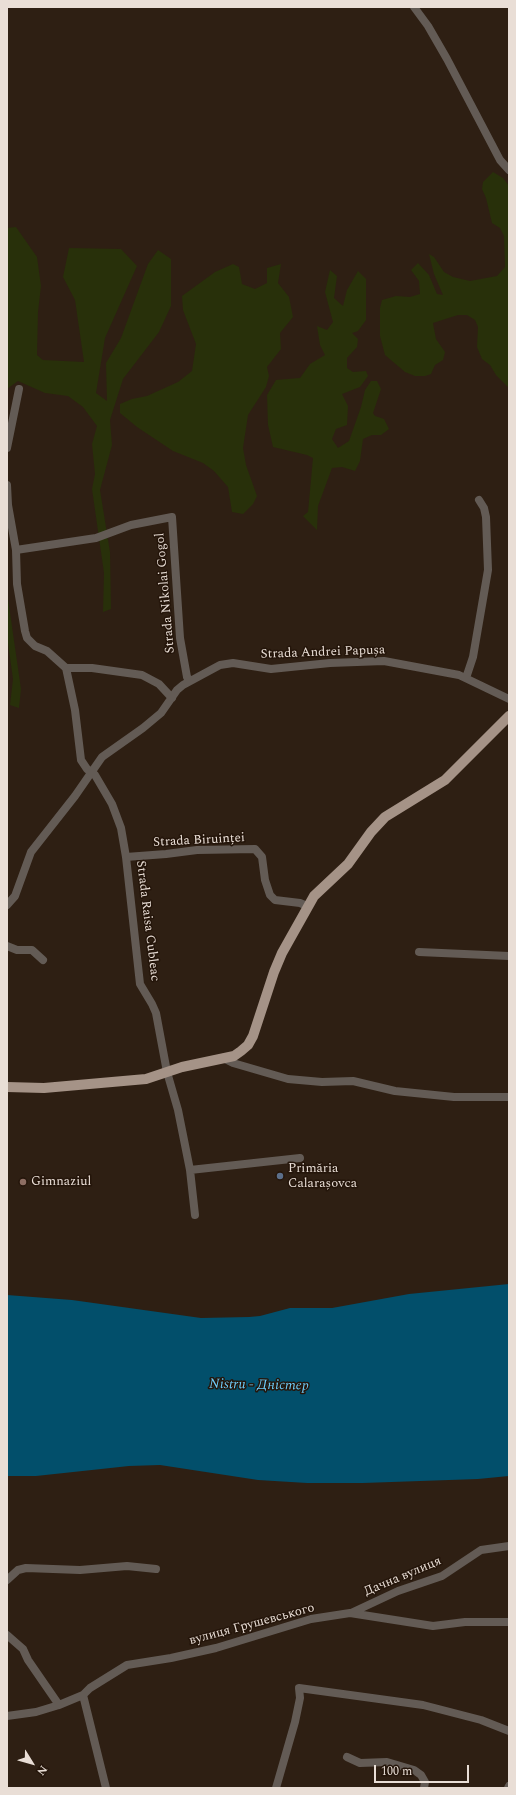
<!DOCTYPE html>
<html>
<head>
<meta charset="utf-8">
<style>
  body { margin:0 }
  #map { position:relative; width:516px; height:1795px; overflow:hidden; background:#2e1f13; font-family:Spectral,serif }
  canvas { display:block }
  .frame { position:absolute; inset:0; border:8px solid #e9ded6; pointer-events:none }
  .north { position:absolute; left:12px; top:1743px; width:40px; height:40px; -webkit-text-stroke:3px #24150a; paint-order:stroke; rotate:127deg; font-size:11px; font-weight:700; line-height:16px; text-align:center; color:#e9ded6 }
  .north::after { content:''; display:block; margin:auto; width:14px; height:18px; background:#e9ded6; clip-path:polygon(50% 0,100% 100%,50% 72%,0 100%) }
  .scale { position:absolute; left:374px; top:1765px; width:95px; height:18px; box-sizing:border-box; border:2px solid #e9ded6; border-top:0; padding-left:5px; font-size:12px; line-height:14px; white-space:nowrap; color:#e9ded6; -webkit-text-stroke:3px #24150a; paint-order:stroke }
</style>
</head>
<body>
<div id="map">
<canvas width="516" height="1795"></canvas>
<div class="frame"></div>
<div class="north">N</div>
<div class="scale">100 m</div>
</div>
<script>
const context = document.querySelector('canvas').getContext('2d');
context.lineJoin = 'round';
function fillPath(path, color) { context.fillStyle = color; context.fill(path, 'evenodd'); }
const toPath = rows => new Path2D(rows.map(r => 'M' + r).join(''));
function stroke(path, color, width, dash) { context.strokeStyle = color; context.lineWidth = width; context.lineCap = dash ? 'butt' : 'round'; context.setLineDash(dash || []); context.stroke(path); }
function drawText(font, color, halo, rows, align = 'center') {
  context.font = font + ' Spectral,serif'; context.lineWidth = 3; context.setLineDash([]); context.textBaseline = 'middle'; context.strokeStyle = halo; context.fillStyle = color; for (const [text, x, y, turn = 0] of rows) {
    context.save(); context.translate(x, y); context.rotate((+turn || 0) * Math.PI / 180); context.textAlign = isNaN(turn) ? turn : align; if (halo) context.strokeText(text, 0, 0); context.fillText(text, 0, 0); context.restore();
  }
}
const green = toPath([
  [493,172,503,178,509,186,509,388,496,375,490,365,482,359,477,347,478,327,475,320,467,315,458,315,433,323,436,339,445,352,443,360,435,365,431,374,425,376,415,376,405,372,385,355,380,336,380,308,382,300,396,296,410,297,420,294,419,281,411,270,418,263,429,275,437,294,443,295,434,274,429,254,434,257,444,272,453,277,470,281,497,276,505,267,504,236,500,228,492,223,486,198,482,189,483,182],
  [16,227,37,257,41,286,38,312,37,355,43,360,84,362,75,300,63,277,69,248,121,249,137,266,105,338,96,393,107,401,106,363,121,338,148,264,158,250,171,259,171,306,159,332,123,379,110,420,112,445,100,490,110,552,111,609,103,612,104,573,92,489,95,474,92,444,97,426,83,407,68,396,45,393,18,381,7,389,7,228],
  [233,264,239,267,242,284,255,289,267,283,267,268,281,264,278,283,289,297,293,317,280,333,281,349,267,367,269,376,266,387,248,415,243,448,246,465,257,496,253,504,243,514,232,512,228,487,214,471,203,463,173,451,137,427,120,413,120,404,132,399,147,396,178,382,192,371,196,344,183,310,182,296,215,272],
  [330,270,337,276,334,298,343,306,347,290,358,271,366,279,366,320,358,331,352,333,358,339,357,347,347,358,347,368,353,372,366,371,368,376,360,387,342,394,348,406,347,425,336,429,332,439,338,448,349,441,361,407,365,390,371,381,377,381,381,389,373,413,375,416,384,419,389,429,381,435,372,435,363,439,360,461,355,471,342,467,332,468,318,506,317,530,303,516,308,512,313,458,307,455,273,447,268,425,267,395,276,380,300,378,310,364,325,355,320,345,317,326,327,330,333,322,325,292],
  [7,592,21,689,19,708,10,705,13,679,7,636]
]);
const water = toPath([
  [509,1284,509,1476,478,1479,363,1483,307,1483,258,1480,160,1465,129,1466,36,1476,7,1476,7,1295,72,1300,201,1318,249,1317,260,1316,290,1308,332,1308,409,1294]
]);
const minor = toPath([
  [414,7,428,26,447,59,500,160,509,170],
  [7,448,19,389],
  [7,485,8,505,16,550,17,584,25,631,27,638,35,646,47,651,66,668,75,710,81,760,87,769,95,775,112,804,121,828,126,857,139,975,140,984,152,1004,156,1013,167,1072,178,1110,190,1170,195,1215],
  [16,550,96,538,131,525,172,517,180,638,187,677,190,681],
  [66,668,92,668,142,675,159,684,172,698],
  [466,678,473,657,488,570,486,517,484,508,479,500],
  [126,857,166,854,197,850,255,849,262,857,265,880,270,895,275,900,300,903,307,906],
  [7,905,15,896,31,852,75,796,102,757,143,728,161,713,177,690,183,685,220,665,233,663,271,669,330,663,384,661,459,675,509,699],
  [7,946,17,950,32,950,43,960],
  [419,952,509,956],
  [223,1058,233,1063,288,1079,322,1082,353,1081,395,1091,454,1097,509,1097],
  [190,1170,300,1158],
  [7,1580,18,1570,26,1568,80,1570,127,1566,156,1569],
  [351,1613,398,1591,442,1576,481,1550,509,1546],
  [7,1635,23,1649,28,1660,59,1705],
  [83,1695,106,1788],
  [7,1716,36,1712,59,1705,83,1695,90,1688,127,1665,171,1658,216,1648,311,1619,350,1613,433,1626,465,1622,509,1622],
  [347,1757,360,1763,387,1762,414,1770,421,1775,425,1782,424,1788],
  [276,1788,295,1722,300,1698,299,1688,423,1705,481,1720,509,1731],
  [508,1788,509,1786]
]);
const major = toPath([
  [7,1087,44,1088,146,1079,182,1067,234,1056,241,1051,248,1045,253,1036,274,972,282,953,314,896,348,864,371,832,385,817,445,780,509,716]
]);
const markers = [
  [280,1176,4,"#5c6f8a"],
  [23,1182,4,"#8d6e63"]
];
const streetNames = [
  ["Strada Nikolai Gogol",166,593,-95],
  ["Strada Andrei Papușa",323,653,-2],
  ["Strada Biruinței",199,841,-3],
  ["Strada Raisa Cubleac",147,921,83],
  ["Дачна вулиця",403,1577,-23],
  ["вулиця Грушевського",252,1625,-15]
];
const poiNames = [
  ["Primăria",288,1169],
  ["Calarașovca",288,1184],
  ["Gimnaziul",31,1182]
];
const waterNames = [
  ["Nistru - Дністер",259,1386,1]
];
fillPath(green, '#28300a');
fillPath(water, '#024f6b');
stroke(minor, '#635b55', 8);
stroke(major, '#a59387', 10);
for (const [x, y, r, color] of markers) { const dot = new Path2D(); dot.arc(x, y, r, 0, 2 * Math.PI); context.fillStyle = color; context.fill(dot); stroke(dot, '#24150a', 1.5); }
drawText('13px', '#e9ded6', '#24150a', streetNames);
drawText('13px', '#e9ded6', '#24150a', poiNames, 'left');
drawText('italic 14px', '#6dcbf8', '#24150a', waterNames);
</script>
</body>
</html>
